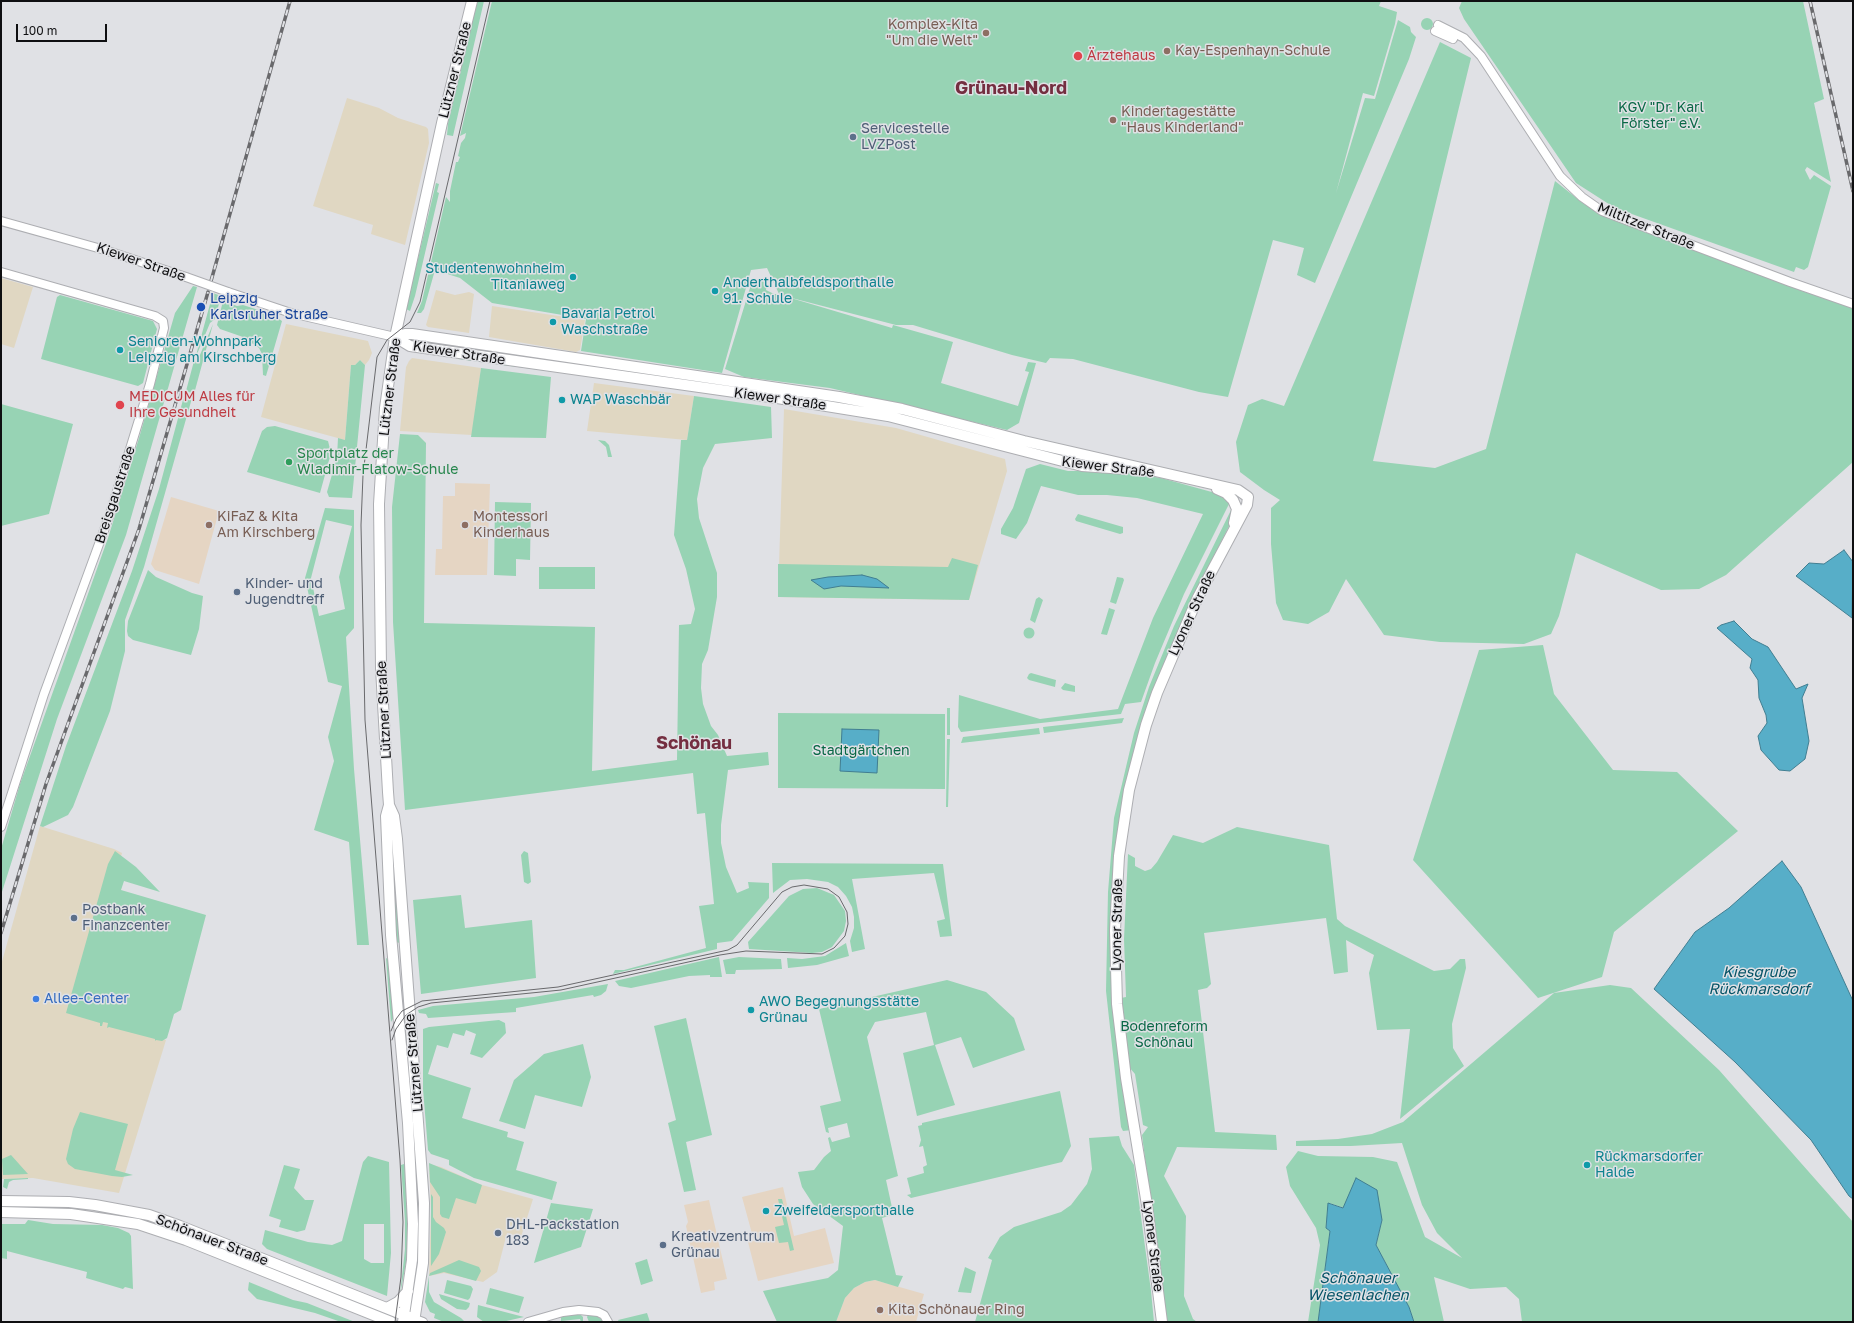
<!DOCTYPE html>
<html>
<head>
<meta charset="utf-8">
<style>
  body { margin:0 }
  #map { position:relative; width:1854px; height:1323px; overflow:hidden; background:#e0e1e5; font-family:"Golos Text",sans-serif }
  canvas { display:block }
  .frame { position:absolute; inset:0; border:2px solid #0f0f11; pointer-events:none }
  .scale { position:absolute; left:16px; top:24px; width:91px; height:18px; box-sizing:border-box; border:2px solid #0f0f11; border-top:0; padding-left:5px; font-size:12px; line-height:14px; white-space:nowrap; color:#0f0f11; -webkit-text-stroke:3px #e0e1e5; paint-order:stroke }
</style>
</head>
<body>
<div id="map">
<canvas width="1854" height="1323"></canvas>
<div class="frame"></div>
<div class="scale">100 m</div>
</div>
<script>
const context = document.querySelector('canvas').getContext('2d');
context.lineJoin = 'round';
function fillPath(path, color) { context.fillStyle = color; context.fill(path, 'evenodd'); }
const toPath = rows => new Path2D(rows.map(r => 'M' + r).join(''));
function stroke(path, color, width, dash) { context.strokeStyle = color; context.lineWidth = width; context.lineCap = dash ? 'butt' : 'round'; context.setLineDash(dash || []); context.stroke(path); }
function drawText(font, color, halo, rows, align = 'center') {
  context.font = font + ' "Golos Text",sans-serif'; context.lineWidth = 3; context.setLineDash([]); context.textBaseline = 'middle'; context.strokeStyle = halo; context.fillStyle = color; for (const [text, x, y, turn = 0] of rows) {
    context.save(); context.translate(x, y); context.rotate((+turn || 0) * Math.PI / 180); context.textAlign = isNaN(turn) ? turn : align; if (halo) context.strokeText(text, 0, 0); context.fillText(text, 0, 0); context.restore();
  }
}
const commercial = toPath([
  [347,98,379,108,398,118,426,127,428,129,429,143,405,245,371,234,373,225,313,206],
  [1,278,33,287,14,348,1,344],
  [436,290,455,295,469,292,474,294,469,333,428,327,426,325],
  [492,306,585,320,580,350,576,352,489,337],
  [286,324,368,341,372,353,369,360,365,365,360,360,355,365,351,365,345,440,261,417],
  [412,358,481,368,472,435,400,431,406,367,409,361],
  [594,383,694,396,687,440,587,431],
  [784,409,896,428,1005,459,1007,471,969,600,778,597],
  [40,826,114,849,122,853,76,1012,166,1040,119,1193,33,1178,1,1179,1,965],
  [429,1164,441,1167,482,1185,533,1199,521,1237,507,1233,497,1272,483,1282,444,1273,429,1276,431,1211]
]);
const education = toPath([
  [455,483,490,484,487,575,435,575,436,549,442,549,443,496,455,496],
  [171,497,219,511,199,584,155,570,151,564],
  [783,1187,794,1236,825,1228,834,1263,758,1281,748,1242,754,1241,742,1197],
  [709,1200,727,1279,714,1282,715,1290,701,1293,686,1226,688,1222,684,1205],
  [875,1280,924,1294,916,1322,836,1322,845,1298,854,1288,865,1282]
]);
const green = toPath([
  [476,1,484,1,453,136,447,135,449,114],
  [492,1,1381,1,1379,6,1397,12,1395,24,1374,96,1363,93,1336,193,1365,98,1375,99,1398,20,1410,27,1411,32,1416,37,1409,59,1315,283,1297,275,1304,248,1273,240,1228,397,1199,392,1073,359,1050,358,1046,363,1012,355,913,325,896,325,784,296,892,328,893,325,953,342,941,383,1018,406,1029,372,1025,371,1028,362,1036,363,1019,423,1007,430,830,388,744,377,725,369,753,278,767,282,766,290,774,294,779,294,767,268,751,270,722,373,581,351,586,319,492,303,460,278,435,270,424,309,421,313,417,313,422,301,446,197,450,202,450,191,456,162,458,162,460,157,458,156,461,143,465,138,466,133,460,136],
  [1462,1,1803,1,1824,99,1814,103,1831,182,1807,167,1805,170,1810,180,1814,175,1831,186,1808,267,1804,270,1796,267,1794,272,1615,208,1576,183,1464,19,1459,8],
  '1421 24a6 6 0 1 1 12 0a6 6 0 1 1-12 0Z',
  [1440,42,1471,58,1373,461,1435,468,1486,449,1555,181,1584,204,1615,220,1853,307,1853,462,1726,575,1699,589,1661,590,1576,553,1559,616,1551,634,1524,644,1440,642,1384,635,1346,579,1329,612,1308,624,1283,620,1276,603,1271,544,1271,508,1280,500,1264,490,1240,472,1236,442,1248,405,1262,399,1284,406],
  [436,183,439,184,437,192,439,193,415,296,410,311,406,309],
  [193,286,197,287,126,535,57,719,1,895,1,849,20,784,108,538,139,438,175,313],
  [213,293,221,296,215,319,210,323,195,359],
  [60,295,153,321,157,329,143,383,138,386,41,359,57,297],
  [223,301,237,306,243,305,271,314,282,321,266,376,263,375,262,354,259,348,243,337,220,329,217,325],
  [213,324,194,394,186,391,194,361,197,362],
  [413,339,568,361,567,363,535,358,516,359,413,344],
  [460,357,555,370,555,372,458,359],
  [360,360,365,365,352,498,329,497,327,492,337,457,338,438,345,440,351,365,355,365],
  [481,368,551,377,546,438,471,437],
  [184,396,192,398,144,567,125,620,125,651,110,711,73,807,68,815,43,827,40,826,66,746,132,571,159,489],
  [694,396,771,407,772,438,715,444,703,468,697,499,699,518,717,573,717,597,708,650,702,664,701,688,703,704,711,726,718,735,727,756,768,752,769,765,728,770,721,825,721,843,726,867,737,893,749,888,748,882,769,883,769,898,732,941,717,943,717,949,613,974,615,970,624,970,706,948,699,906,714,904,705,813,697,814,693,773,405,810,393,622,392,507,400,434,418,435,426,443,424,623,595,627,592,771,677,760,679,625,691,624,695,609,686,569,674,535,681,440,687,440],
  [1,404,73,424,49,514,1,526],
  [275,426,328,441,331,453,320,493,247,472,262,431,267,427],
  [598,440,605,441,609,445,612,457,608,457,606,447],
  [1040,464,1068,471,1118,471,1161,478,1219,494,1230,502,1184,594,1155,663,1141,702,1125,704,1121,714,961,732,958,727,959,695,1040,719,1118,709,1153,618,1203,514,1137,498,1107,495,1078,495,1041,486,1027,523,1016,539,1001,534,1001,529,1013,508,1026,469],
  [495,502,531,503,530,560,516,559,516,576,494,575],
  [325,508,354,510,354,628,346,637,354,769,369,945,357,945,349,842,314,830,334,761,328,737,342,686,328,682,305,578],
  [326,520,352,526,339,577,345,609,319,616,311,578],
  [1232,508,1232,520,1184,617,1146,714,1113,893,1132,1130,1123,1131,1121,1127,1106,991,1108,892,1114,818,1134,733,1149,687,1174,626],
  [1078,514,1123,527,1123,533,1120,534,1076,521,1075,519],
  [952,558,978,565,969,600,778,597,778,564,948,567],
  [539,567,595,567,595,589,539,589],
  [148,570,156,577,192,593,203,596,199,629,191,655,133,640,128,636,127,631,128,621],
  [1117,577,1123,578,1124,580,1116,604,1110,602],
  [1039,597,1043,600,1035,623,1030,620,1036,599],
  [1109,608,1115,610,1107,635,1101,634],
  '1023.5 633a5.5 5.5 0 1 1 11 0a5.5 5.5 0 1 1-11 0Z',
  [1543,645,1554,694,1613,770,1677,772,1738,831,1614,932,1602,977,1538,998,1413,860,1479,650],
  [1031,673,1056,680,1055,687,1029,680,1027,678,1029,674],
  [1065,683,1075,686,1075,692,1063,690,1061,688],
  [947,708,950,708,950,735,947,735],
  [778,713,945,714,945,789,778,788],
  [1124,718,1122,723,1044,733,1043,727],
  [1039,728,1040,734,961,743,963,737],
  [947,739,950,739,948,807,946,807],
  [1237,827,1329,845,1337,919,1345,926,1434,971,1450,969,1460,959,1465,959,1466,968,1452,1024,1453,1048,1464,1066,1400,1119,1410,1029,1377,1030,1369,973,1374,955,1346,940,1348,972,1334,974,1326,918,1204,933,1211,984,1207,988,1198,990,1215,1132,1276,1135,1277,1150,1177,1147,1164,1176,1186,1216,1184,1296,1193,1319,1197,1322,1166,1322,1142,1135,1148,1127,1143,1125,1135,1074,1129,1067,1121,998,1126,997,1124,939,1128,854,1135,858,1135,866,1145,871,1151,869,1157,862,1173,835,1203,843],
  [115,851,136,867,160,892,124,881,121,890,206,915,181,1010,174,1014,167,1038,162,1041,156,1040,155,1041,155,1039,109,1027,107,1028,108,1023,103,1022,102,1026,100,1026,100,1023,66,1013,108,864],
  [393,851,401,941,398,943,396,941,391,853],
  [524,851,528,853,531,882,528,884,524,882,521,855],
  [772,863,943,864,952,936,940,937,937,921,945,919,934,873,852,879,865,949,852,952,850,941,854,928,854,917,852,907,846,896,838,887,828,882,807,879,790,880,773,893],
  [817,888,834,895,845,911,846,921,844,931,832,947,822,952,812,953,749,949,748,942,789,896,803,889],
  [461,895,465,928,532,920,536,978,421,994,413,900],
  [846,943,849,956,817,965,788,968,787,958,802,959,825,956],
  [719,957,722,977,710,977,710,975,689,976,631,988,619,986,615,981],
  [739,957,781,959,782,969,736,970,735,974,726,974,723,960],
  [386,958,389,960,395,1015,391,1022],
  [947,980,986,992,1014,1018,1025,1050,973,1068,961,1037,935,1045,955,1105,917,1116,903,1053,934,1045,926,1012,875,1022,867,1037,898,1176,886,1180,893,1212,903,1209,905,1211,882,1218,896,1275,903,1276,898,1287,875,1280,865,1282,854,1288,845,1298,836,1322,777,1322,763,1291,828,1278,838,1270,843,1226,813,1204,802,1187,798,1172,814,1170,824,1157,831,1151,828,1138,830,1137,832,1142,850,1137,847,1123,828,1128,829,1133,826,1132,820,1106,841,1101,819,1009],
  [608,984,606,991,601,995,594,997,593,995,516,1008,516,1012,428,1018,426,1014,419,1013,418,1010,433,1006,534,997],
  [1610,985,1631,988,1719,1070,1853,1222,1853,1322,1522,1322,1519,1299,1506,1287,1470,1289,1434,1277,1444,1322,1414,1322,1409,1307,1376,1245,1382,1220,1329,1203,1326,1228,1330,1231,1318,1322,1308,1322,1320,1245,1316,1228,1290,1186,1286,1167,1298,1151,1318,1156,1373,1157,1397,1162,1425,1237,1462,1258,1437,1233,1422,1205,1402,1143,1351,1146,1296,1146,1296,1141,1338,1139,1372,1134,1403,1122,1554,993],
  [686,1018,712,1135,686,1142,696,1190,684,1192,668,1123,676,1120,654,1026],
  [499,1020,505,1023,506,1033,482,1058,470,1054,476,1034,466,1030,464,1036,453,1033,448,1048,437,1045,428,1074,471,1088,462,1118,508,1132,507,1137,524,1142,516,1170,557,1182,552,1200,474,1178,449,1165,449,1160,431,1154,428,1150,423,1089,423,1029,429,1027],
  [583,1044,591,1077,582,1107,535,1095,525,1129,499,1121,514,1080,544,1054],
  [1060,1091,1071,1146,1062,1162,911,1198,907,1195,911,1194,907,1178,924,1173,923,1167,927,1165,923,1146,919,1147,921,1140,918,1126,922,1125,922,1123],
  [80,1112,128,1124,115,1170,133,1175,122,1177,112,1176,75,1169,68,1164,66,1159,73,1129],
  [1119,1136,1122,1146,1134,1165,1151,1291,1154,1322,975,1322,992,1260,988,1258,1000,1237,1014,1227,1061,1212,1071,1205,1087,1184,1092,1169,1089,1138],
  [11,1155,28,1174,3,1175,2,1159],
  [368,1156,389,1162,391,1253,387,1296,267,1249,262,1244,265,1230,308,1242,332,1245,342,1241,363,1162],
  [364,1224,384,1224,384,1263,371,1263,364,1259],
  [413,1161,418,1161,421,1218,415,1303,412,1303,417,1266],
  [429,1163,482,1185,476,1204,456,1198,449,1219,442,1217,440,1214,440,1197,430,1182],
  [404,1164,407,1164,409,1247,400,1295,405,1249,405,1221,401,1165],
  [284,1165,300,1169,294,1188,305,1200,314,1200,305,1230,297,1232,279,1227,281,1220,269,1216],
  [28,1178,28,1179,13,1180,9,1182,7,1189,3,1187,4,1179],
  [431,1194,433,1197,433,1217,436,1222,444,1228,446,1232,439,1254,431,1266],
  [778,1199,782,1199,794,1250,790,1251,788,1242,779,1243,775,1227,784,1225],
  [551,1203,593,1209,581,1247,534,1263],
  [28,1220,53,1224,102,1225,118,1228,129,1233,131,1236,133,1289,125,1287,123,1289,86,1278,87,1272,7,1251,7,1259,1,1258,1,1224,25,1224],
  [647,1259,653,1281,641,1285,635,1263],
  [459,1260,479,1267,481,1271,476,1281,444,1272,429,1276,430,1273],
  [266,1263,384,1310,384,1313,346,1298,328,1294,264,1268],
  [965,1267,976,1272,971,1293,958,1292],
  [429,1276,429,1292,434,1302,461,1318,465,1322,444,1322,434,1318,435,1314,430,1312,425,1302],
  [447,1280,471,1286,473,1289,470,1298,468,1300,444,1293],
  [249,1282,293,1300,307,1303,355,1322,341,1322,315,1313,257,1299,248,1290],
  [490,1288,524,1297,519,1313,486,1304],
  [439,1294,470,1303,469,1307,466,1310,457,1309,441,1299],
  [478,1305,524,1317,502,1322,484,1322,477,1317],
  [589,1313,595,1314,604,1322,589,1322,587,1317],
  [647,1313,650,1322,619,1322,618,1320],
  [580,1314,583,1317,583,1321,581,1322,580,1319,561,1321,561,1316]
]);
const water = toPath([
  [1844,550,1853,562,1852,618,1796,576,1809,563,1824,564,1844,550],
  [862,575,877,579,889,588,841,586,824,589,811,580,828,577,862,575],
  [1734,621,1752,639,1768,647,1796,689,1808,684,1802,698,1809,741,1805,759,1790,771,1779,770,1761,750,1758,736,1767,723,1766,715,1759,698,1758,680,1750,668,1752,659,1717,628,1721,625,1734,621],
  [842,729,879,730,877,773,840,771,842,729],
  [1782,861,1801,887,1853,1001,1853,1199,1849,1196,1811,1140,1735,1062,1654,989,1695,932,1729,908,1782,861],
  [1356,1178,1377,1190,1382,1220,1376,1245,1409,1307,1414,1322,1318,1322,1330,1231,1326,1228,1328,1203,1343,1208,1356,1178]
]);
const minor = toPath([
  [1438,25,1464,38,1481,56,1560,176,1582,197,1602,211,1790,282,1853,304],
  [1435,31,1453,39],
  [1,221,105,250,186,277],
  [1,272,155,316,163,321,164,328,150,384,110,514,44,694,1,827],
  [228,292,291,313,395,337],
  [415,1319,423,1322],
  [528,1322,563,1312,579,1310,598,1312,604,1315,608,1322]
]);
const major = toPath([
  [395,337,405,334,412,334,839,397,902,409,1024,441,1238,490,1248,497,1247,505,1198,597,1157,693,1146,725,1129,790,1119,856,1115,930,1117,1004,1126,1078,1147,1205,1162,1322],
  [395,337,410,346,777,398,888,416,1082,466,1125,469],
  [1217,489,1226,493,1233,500,1237,509,1234,523],
  [389,805,386,816,391,935,408,1123,413,1224,412,1260,403,1322],
  [1,1201,69,1202,95,1205,149,1215,180,1226,409,1317],
  [1,1212,71,1214,138,1224,186,1240,391,1322],
  [387,1308,398,1302,408,1291],
  [414,1322,423,1263,424,1203,397,839,394,816,389,805,388,792,381,668,379,504,385,408,395,337,442,123,472,1]
]);
const tram = toPath([
  [391,1031,396,1019,402,1011,422,1001,558,987,728,950,737,945,782,892,792,887,804,885,828,889,839,897,847,912,848,924,845,936,834,948,822,954,746,951,720,955,561,990,431,1003,418,1007,406,1015,396,1029,392,1040],
  [395,1322,401,1277,403,1222,400,1160,365,720,361,525,363,475,377,357,387,340,410,322,420,302,490,1]
]);
const rail = toPath([
  [1810,1,1853,191],
  [211,281,290,1],
  [1,933,46,784,139,529,208,292]
]);
const minorBridge = toPath([
  [186,277,228,292]
]);
const markers = [
  [986,33,4,"#8d6e63"],
  [1167,51,4,"#8d6e63"],
  [1078,56,5,"#e0444e"],
  [1113,120,4,"#8d6e63"],
  [853,137,4,"#5c6f8a"],
  [573,277,4,"#0f9aa8"],
  [715,291,4,"#0f9aa8"],
  [201,307,5,"#1a4fb4"],
  [553,322,4,"#0f9aa8"],
  [120,350,4,"#0f9aa8"],
  [562,400,4,"#0f9aa8"],
  [120,405,5,"#e0444e"],
  [289,462,4,"#2e9e5b"],
  [209,525,4,"#8d6e63"],
  [465,525,4,"#8d6e63"],
  [237,592,4,"#5c6f8a"],
  [74,918,4,"#5c6f8a"],
  [36,999,4,"#3f7fe0"],
  [751,1010,4,"#0f9aa8"],
  [1587,1165,4,"#0f9aa8"],
  [766,1211,4,"#0f9aa8"],
  [498,1233,4,"#5c6f8a"],
  [663,1245,4,"#5c6f8a"],
  [880,1310,4,"#8d6e63"]
];
const educationNames = [
  ["Komplex-Kita",978,25,"right"],
  ["\"Um die Welt\"",978,41,"right"],
  ["Kay-Espenhayn-Schule",1175,51],
  ["Kindertagestätte",1121,112],
  ["\"Haus Kinderland\"",1121,128],
  ["KiFaZ & Kita",217,517],
  ["Am Kirschberg",217,533],
  ["Montessori",473,517],
  ["Kinderhaus",473,533],
  ["Kita Schönauer Ring",888,1310]
];
const healthNames = [
  ["Ärztehaus",1087,56],
  ["MEDICUM Alles für",129,397],
  ["Ihre Gesundheit",129,413]
];
const streetNames = [
  ["Lützner Straße",455,70,-76],
  ["Miltitzer Straße",1646,226,22],
  ["Kiewer Straße",141,262,19],
  ["Kiewer Straße",459,353,9],
  ["Lützner Straße",390,387,-83],
  ["Kiewer Straße",780,399,8],
  ["Kiewer Straße",1108,467,7],
  ["Breisgaustraße",115,495,-72],
  ["Lyoner Straße",1192,613,-65],
  ["Lützner Straße",384,710,-93],
  ["Lyoner Straße",1117,925,-89],
  ["Lützner Straße",414,1063,-95],
  ["Schönauer Straße",212,1240,21],
  ["Lyoner Straße",1153,1246,83]
];
const parkNames = [
  ["KGV \"Dr. Karl",1661,108],
  ["Förster\" e.V.",1661,124],
  ["Stadtgärtchen",861,751],
  ["Bodenreform",1164,1027],
  ["Schönau",1164,1043]
];
const serviceNames = [
  ["Servicestelle",861,129],
  ["LVZPost",861,145],
  ["Kinder- und",245,584],
  ["Jugendtreff",245,600],
  ["Postbank",82,910],
  ["Finanzcenter",82,926],
  ["DHL-Packstation",506,1225],
  ["183",506,1241],
  ["Kreativzentrum",671,1237],
  ["Grünau",671,1253]
];
const cultureNames = [
  ["Studentenwohnheim",565,269,"right"],
  ["Titaniaweg",565,285,"right"],
  ["Anderthalbfeldsporthalle",723,283],
  ["91. Schule",723,299],
  ["Bavaria Petrol",561,314],
  ["Waschstraße",561,330],
  ["Senioren-Wohnpark",128,342],
  ["Leipzig am Kirschberg",128,358],
  ["WAP Waschbär",570,400],
  ["AWO Begegnungsstätte",759,1002],
  ["Grünau",759,1018],
  ["Rückmarsdorfer",1595,1157],
  ["Halde",1595,1173],
  ["Zweifeldersporthalle",774,1211]
];
const transitNames = [
  ["Leipzig",210,299],
  ["Karlsruher Straße",210,315]
];
const leisureNames = [
  ["Sportplatz der",297,454],
  ["Wladimir-Flatow-Schule",297,470]
];
const shopNames = [
  ["Allee-Center",44,999]
];
const waterNames = [
  ["Kiesgrube",1759,972],
  ["Rückmarsdorf",1759,989],
  ["Schönauer",1358,1278],
  ["Wiesenlachen",1358,1295]
];
const districtNames = [
  ["Grünau-Nord",1011,88],
  ["Schönau",694,743]
];
fillPath(commercial, '#e0d7c2');
fillPath(education, '#e5d5c3');
fillPath(green, '#97d3b4');
fillPath(water, '#57aec8');
stroke(water, '#417e91', 1);
stroke(minor, '#adaeb2', 10);
stroke(major, '#adaeb2', 12);
stroke(minor, '#fff', 8);
stroke(major, '#fff', 10);
stroke(tram, '#69696c', 1);
stroke(rail, '#69696c', 3.5);
stroke(rail, '#e0e1e5', 2, [6]);
stroke(minorBridge, '#adaeb2', 10, []);
stroke(minorBridge, '#fff', 8);
for (const [x, y, r, color] of markers) { const dot = new Path2D(); dot.arc(x, y, r, 0, 2 * Math.PI); context.fillStyle = color; context.fill(dot); stroke(dot, '#e0e1e5', 1.5); }
drawText('14px', '#785e54', '#e0e1e5', educationNames, 'left');
drawText('14px', '#be3a42', '#e0e1e5', healthNames, 'left');
drawText('14px', '#0f0f11', '#e0e1e5', streetNames);
drawText('14px', '#096846', '#e0e1e5', parkNames);
drawText('14px', '#4e5e75', '#e0e1e5', serviceNames, 'left');
drawText('14px', '#0d838f', '#e0e1e5', cultureNames, 'left');
drawText('14px', '#164399', '#e0e1e5', transitNames, 'left');
drawText('14px', '#27864d', '#e0e1e5', leisureNames, 'left');
drawText('14px', '#366cbe', '#e0e1e5', shopNames, 'left');
drawText('italic 15px', '#055366', '#e0e1e5', waterNames);
drawText('bold 18px', '#742e40', '#e0e1e5', districtNames);
</script>
</body>
</html>
